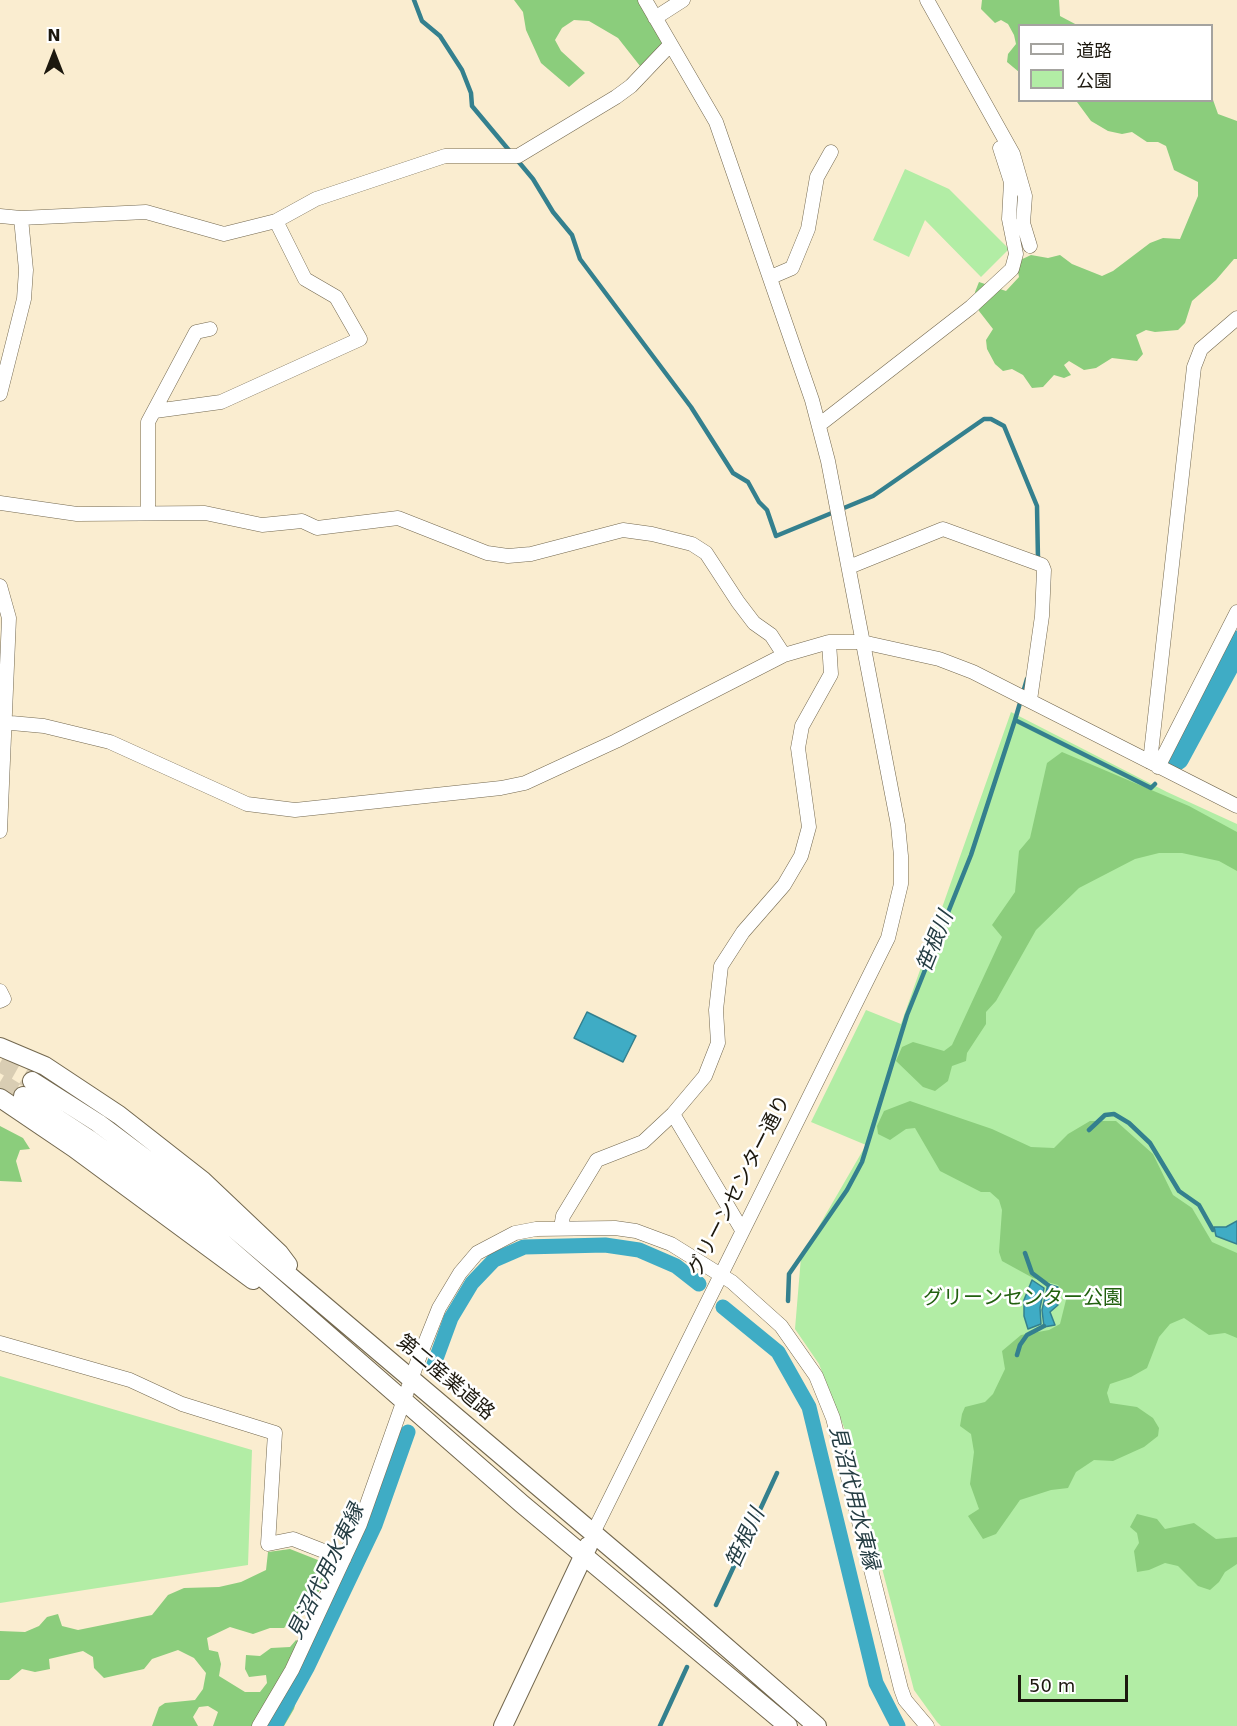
<!DOCTYPE html>
<html>
<head>
<meta charset="utf-8">
<style>
  body { margin:0 }
  #map { position:relative; width:1237px; height:1726px; overflow:hidden; background:#faedd0; font-family:"DejaVu Sans","Noto Sans JP",sans-serif }
  canvas { display:block }
  .legend { position:absolute; left:1018px; top:24px; width:195px; height:78px; box-sizing:border-box; background:#fff; border:2px solid #a4a39f; margin:0; padding:8px 10px; list-style:none; font-size:18px; color:#1c180e }
  .legend li { display:flex; align-items:center; gap:12px; height:30px }
  .legend b { width:30px; border:2px solid #a4a39f }
  .north { position:absolute; left:24px; top:24px; width:60px; height:60px; -webkit-text-stroke:4px #fff; paint-order:stroke; rotate:0deg; font-size:16px; font-weight:700; line-height:24px; text-align:center; color:#1c180e }
  .north::after { content:''; display:block; margin:auto; width:21px; height:27px; background:#1c180e; clip-path:polygon(50% 0,100% 100%,50% 72%,0 100%) }
  .scale { position:absolute; left:1018px; top:1675px; width:110px; height:27px; box-sizing:border-box; border:3px solid #1c180e; border-top:0; padding-left:8px; font-size:18px; line-height:21px; white-space:nowrap; color:#1c180e; -webkit-text-stroke:4px #fff; paint-order:stroke }
</style>
</head>
<body>
<div id="map">
<canvas width="1237" height="1726"></canvas>
<ul class="legend">
<li><b style="height:8px;background:#fff"></b>道路</li>
<li><b style="height:16px;background:#b2eda5"></b>公園</li>
</ul>
<div class="north">N</div>
<div class="scale">50 m</div>
</div>
<script>
const context = document.querySelector('canvas').getContext('2d');
context.lineJoin = 'round';
function fillPath(path, color) { context.fillStyle = color; context.fill(path, 'evenodd'); }
const toPath = rows => new Path2D(rows.map(r => 'M' + r).join(''));
function stroke(path, color, width, dash) { context.strokeStyle = color; context.lineWidth = width; context.lineCap = dash ? 'butt' : 'round'; context.setLineDash(dash || []); context.stroke(path); }
function drawText(font, color, halo, rows, align = 'center') {
  context.font = font + ' "DejaVu Sans","Noto Sans JP",sans-serif'; context.lineWidth = 5; context.setLineDash([]); context.textBaseline = 'middle'; context.strokeStyle = halo; context.fillStyle = color; for (const [text, x, y, turn = 0] of rows) {
    context.save(); context.translate(x, y); context.rotate((+turn || 0) * Math.PI / 180); context.textAlign = isNaN(turn) ? turn : align; if (halo) context.strokeText(text, 0, 0); context.fillText(text, 0, 0); context.restore();
  }
}
const green = toPath([
  [905,169,949,189,1009,249,981,277,925,220,909,257,873,240],
  [1011,712,1167,792,1237,824,1237,1726,941,1726,937,1722,914,1690,847,1435,819,1364,795,1329,801,1257,866,1145,811,1122,866,1010,901,1024],
  [0,1376,252,1450,248,1565,0,1603]
]);
const forest = toPath([
  [514,0,639,0,665,44,650,61,640,66,618,38,589,21,574,20,562,28,555,40,561,51,585,73,569,87,541,63,526,30,523,12],
  [982,0,1059,0,1060,16,1077,25,1020,26,1019,72,1007,62,1008,54,1016,44,1014,35,1008,24,1001,20,995,23,981,9],
  [1212,97,1218,114,1237,121,1237,259,1234,259,1216,280,1192,301,1185,323,1178,330,1155,332,1146,330,1136,335,1143,354,1137,361,1112,358,1096,368,1084,370,1069,361,1064,365,1071,375,1064,378,1054,375,1043,387,1032,388,1023,375,1012,369,1003,371,995,364,987,349,986,340,993,329,979,311,975,292,979,282,1006,291,1019,277,1016,262,1031,255,1048,258,1060,255,1072,264,1102,276,1113,271,1150,243,1163,238,1180,239,1198,196,1198,182,1174,170,1166,146,1158,142,1147,142,1132,132,1122,134,1108,131,1091,121,1077,102,1066,101,1212,100],
  [1062,752,1189,806,1237,832,1237,871,1219,861,1182,853,1159,853,1135,859,1079,888,1036,930,996,1001,986,1012,986,1024,967,1053,966,1061,952,1066,948,1081,935,1091,923,1087,896,1061,902,1047,913,1042,944,1051,952,1045,1002,937,992,925,1015,892,1019,851,1030,838,1047,763],
  [910,1101,992,1129,1031,1147,1054,1148,1068,1134,1090,1121,1116,1121,1153,1154,1173,1195,1192,1208,1212,1242,1237,1253,1237,1338,1225,1333,1209,1335,1184,1318,1170,1324,1159,1337,1147,1368,1131,1377,1110,1384,1107,1393,1110,1403,1137,1407,1153,1418,1159,1428,1158,1436,1144,1447,1113,1461,1094,1460,1076,1472,1068,1488,1051,1490,1020,1500,996,1534,983,1539,968,1516,979,1509,970,1484,974,1452,971,1434,960,1426,962,1414,965,1407,985,1402,993,1394,1005,1369,1002,1351,1021,1335,1049,1330,1060,1324,1067,1296,1058,1285,1033,1278,1002,1261,999,1252,1002,1210,999,1200,990,1192,981,1192,940,1171,915,1128,906,1129,890,1140,878,1134,877,1126,884,1111],
  [0,1126,23,1138,30,1149,20,1150,16,1161,22,1182,0,1181],
  [1137,1514,1157,1519,1165,1529,1194,1523,1216,1539,1237,1537,1237,1564,1225,1572,1219,1582,1210,1590,1198,1586,1178,1566,1165,1563,1149,1570,1137,1572,1134,1551,1139,1543,1137,1533,1130,1527],
  [290,1549,333,1566,322,1588,284,1628,270,1628,253,1634,230,1627,207,1638,209,1650,218,1652,221,1664,219,1676,245,1692,260,1692,267,1683,266,1675,249,1677,245,1669,246,1655,260,1656,271,1648,290,1647,296,1640,309,1650,294,1709,284,1726,213,1726,218,1712,208,1706,199,1707,193,1717,198,1726,152,1726,159,1707,165,1703,195,1700,203,1689,206,1673,194,1658,178,1650,152,1659,144,1669,104,1678,94,1668,93,1657,83,1651,49,1659,50,1669,35,1672,22,1669,9,1680,0,1680,0,1631,25,1632,39,1626,47,1617,58,1614,62,1626,78,1630,152,1615,168,1595,184,1588,219,1587,241,1582,266,1570,268,1552]
]);
const water = toPath([
  [587,1012,636,1036,623,1062,574,1038,587,1012],
  [1237,1221,1237,1244,1216,1236,1214,1227,1226,1227,1237,1221],
  [1032,1280,1044,1288,1040,1308,1041,1324,1028,1329,1024,1316,1024,1300,1032,1280],
  [1048,1284,1058,1287,1054,1299,1058,1305,1050,1312,1055,1325,1044,1327,1042,1310,1048,1284]
]);
const stream = toPath([
  [414,0,422,21,440,36,462,70,471,93,472,106,533,179,553,212,572,235,580,259,691,407,733,473,748,482,759,502,767,510,776,536,873,496,984,419,991,419,1004,426,1037,506,1038,560],
  [1015,720,1027,679],
  [1089,1130,1105,1115,1114,1114,1129,1123,1150,1143,1179,1191,1199,1205,1213,1230],
  [1025,1253,1032,1273,1048,1285],
  [788,1301,789,1274,847,1190,862,1162,907,1015,971,855,1015,720,1151,788,1155,784],
  [1017,1355,1020,1345,1027,1335,1044,1326],
  [716,1605,777,1473],
  [660,1726,687,1667]
]);
const canal = toPath([
  [723,1307,778,1352,809,1407,876,1683,898,1726],
  [433,1367,451,1318,472,1283,494,1260,524,1247,605,1245,639,1250,676,1266,699,1284],
  [275,1726,307,1668,375,1525,408,1432]
]);
const river = toPath([
  [1176,757,1237,644]
]);
const majorTunnel = toPath([
  [0,1063,32,1081],
  [0,1082,23,1096]
]);
const minor = toPath([
  [927,0,1013,154,1025,196,1023,223,1030,246],
  [655,18,683,0],
  [0,216,21,218,146,212,224,234,276,221,316,199,445,156,518,156,616,97,631,86,670,45],
  [771,277,792,268,808,229,817,177,831,152],
  [0,394,24,299,26,270,21,218],
  [155,411,221,402,360,339,336,297,305,279,276,221],
  [819,425,971,307,1012,269,1016,254,1009,219,1011,182,1000,148,1008,145],
  [0,503,77,514,205,513,262,525,302,521,317,528,398,518,487,553,508,556,531,554,623,530,652,534,692,544,706,553,738,602,754,623,771,635,784,655],
  [148,512,148,422,196,332,210,329],
  [849,567,943,529,1042,565,1044,570,1042,616,1030,700],
  [0,586,9,618,0,831],
  [0,722,44,726,110,742,247,804,295,810,501,788,525,783,616,741,784,655,829,642,862,642,939,659,973,672,1237,806],
  [1150,762,1194,367,1201,349,1237,318],
  [1158,767,1237,612],
  [0,991,4,999,0,1001],
  [673,1114,742,1230],
  [561,1228,563,1216,597,1160,643,1142,673,1114,705,1076,718,1043,716,1010,721,966,743,932,784,885,801,856,809,827,798,748,802,726,831,674,829,642],
  [0,1343,130,1380,182,1404,275,1433,268,1544,293,1539,344,1559],
  [593,1533,888,938,901,884,901,856,898,825,828,461,812,400,716,122,645,0],
  [259,1726,292,1670,360,1524,417,1363,439,1308,460,1273,477,1253,515,1233,536,1229,615,1228,636,1231,671,1244,732,1282,781,1326,816,1376,833,1418,901,1689,905,1700,927,1726]
]);
const major = toPath([
  [0,1047,45,1066,119,1115,202,1180,279,1253,288,1265],
  [32,1081,98,1123,194,1195,671,1599,817,1726],
  [23,1096,89,1139,184,1209,522,1504,788,1726],
  [0,1098,74,1148,253,1280],
  [503,1726,588,1546]
]);
const streetNames = [
  ["グリーンセンター通り",740,1186,-63],
  ["第二産業道路",445,1378,40]
];
const parkNames = [
  ["グリーンセンター公園",1023,1299]
];
const waterNames = [
  ["笹根川",936,942,-68],
  ["見沼代用水東縁",853,1498,76],
  ["笹根川",746,1539,-65],
  ["見沼代用水東縁",327,1572,-64]
];
fillPath(green, '#b2eda5');
fillPath(forest, '#8bcd7c');
fillPath(water, '#3facc5');
stroke(water, '#34808e', 1.5);
stroke(stream, '#34808e', 4.5);
stroke(canal, '#3facc5', 15);
stroke(river, '#3facc5', 27);
stroke(majorTunnel, '#d9cdb3', 18, [18, 9]);
stroke(minor, '#73684f', 15);
stroke(major, '#73684f', 20);
stroke(minor, '#fff', 14);
stroke(major, '#fff', 18);
drawText('20px', '#1c180e', '#fff', streetNames);
drawText('20px', '#226010', '#fff', parkNames);
drawText('italic 21px', '#253d43', '#fff', waterNames);
</script>
</body>
</html>
